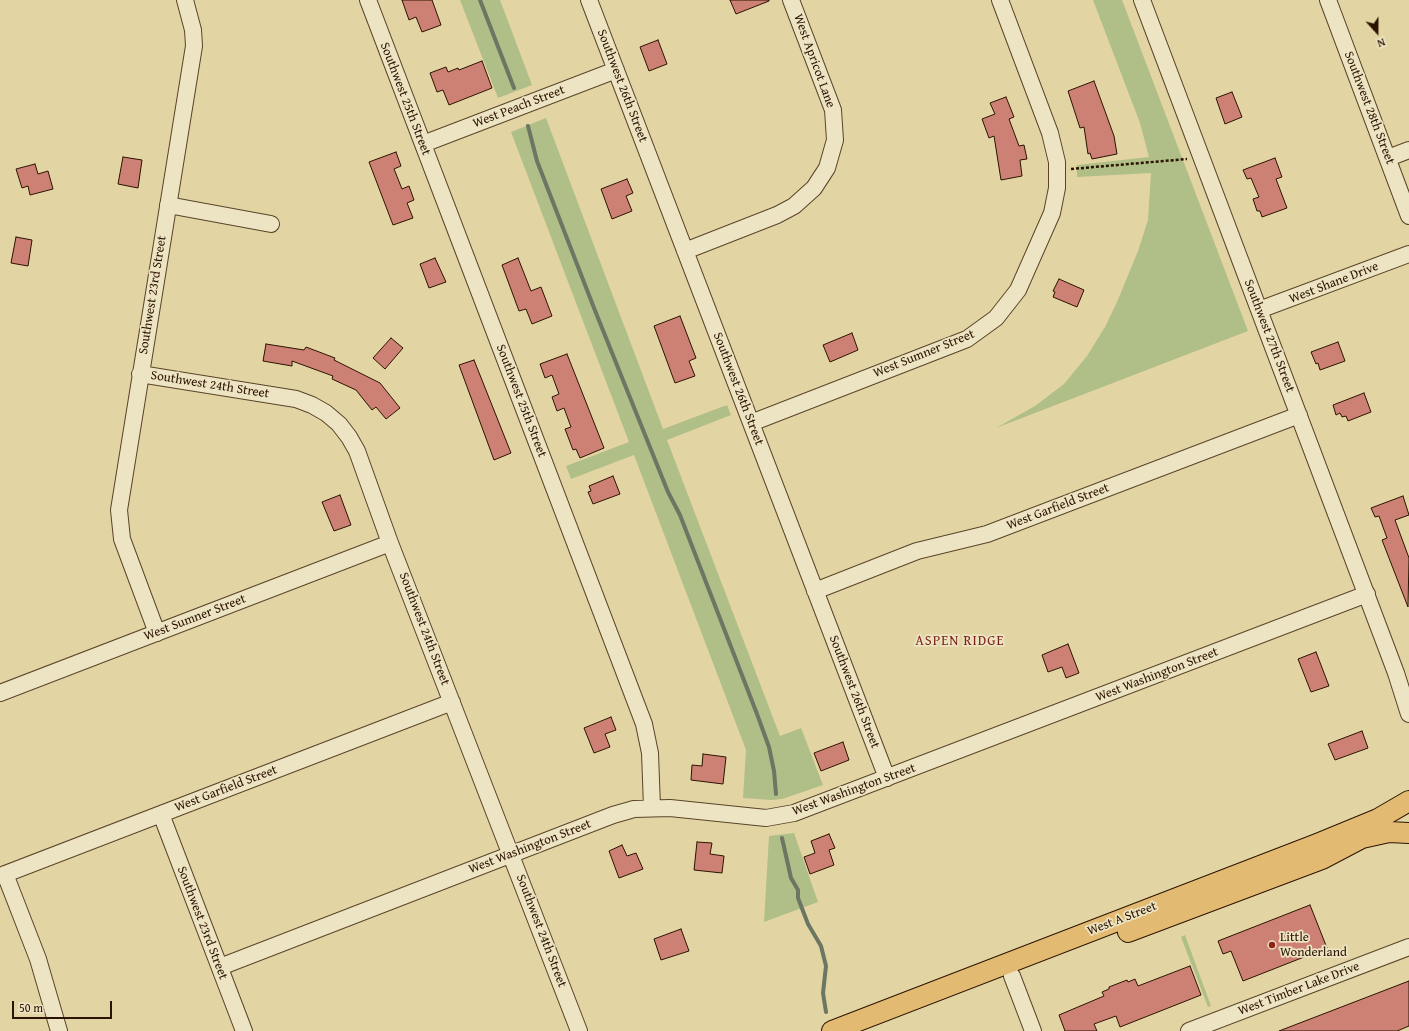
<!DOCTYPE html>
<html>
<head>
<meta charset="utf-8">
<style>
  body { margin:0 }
  #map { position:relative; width:1409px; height:1031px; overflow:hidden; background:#e3d5a3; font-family:"Gentium Book Plus",serif }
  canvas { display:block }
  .north { position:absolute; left:1357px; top:12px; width:40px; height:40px; -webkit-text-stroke:3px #ede4c3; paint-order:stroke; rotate:159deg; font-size:11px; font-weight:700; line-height:16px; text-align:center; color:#2b1300 }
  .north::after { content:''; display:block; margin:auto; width:14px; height:18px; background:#2b1300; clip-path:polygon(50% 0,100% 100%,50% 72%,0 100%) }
  .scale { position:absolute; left:12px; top:1001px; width:100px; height:18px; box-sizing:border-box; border:2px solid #2b1300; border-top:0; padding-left:5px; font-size:12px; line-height:14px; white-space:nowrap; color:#2b1300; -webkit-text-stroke:3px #ede4c3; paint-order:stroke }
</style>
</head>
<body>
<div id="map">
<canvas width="1409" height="1031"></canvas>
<div class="north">N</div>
<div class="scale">50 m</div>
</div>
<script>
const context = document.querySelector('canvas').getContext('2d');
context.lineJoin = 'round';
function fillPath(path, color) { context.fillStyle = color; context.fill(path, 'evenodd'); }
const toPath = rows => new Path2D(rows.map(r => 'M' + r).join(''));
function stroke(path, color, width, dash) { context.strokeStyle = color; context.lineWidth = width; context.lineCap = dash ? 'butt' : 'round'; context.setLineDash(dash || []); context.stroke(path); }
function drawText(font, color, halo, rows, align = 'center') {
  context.font = font + ' "Gentium Book Plus",serif'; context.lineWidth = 3.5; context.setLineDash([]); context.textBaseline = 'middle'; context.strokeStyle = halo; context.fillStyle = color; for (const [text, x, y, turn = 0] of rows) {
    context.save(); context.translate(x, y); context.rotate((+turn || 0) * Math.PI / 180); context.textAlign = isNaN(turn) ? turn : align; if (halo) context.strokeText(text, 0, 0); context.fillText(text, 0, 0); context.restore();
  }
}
const green = toPath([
  [460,0,500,0,532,85,498,98],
  [1093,0,1122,0,1248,331,996,428,1035,406,1064,384,1087,356,1105,327,1117,302,1138,251,1148,220,1151,173,1077,177,1077,165,1149,157,1140,123],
  [546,118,663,429,727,405,731,415,667,440,780,736,801,728,823,785,782,799,771,800,743,798,746,750,634,455,571,479,566,466,629,442,511,132],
  [794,833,818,902,764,922,769,836],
  [1185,935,1211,1006,1208,1007,1181,937]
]);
const stream = toPath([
  [480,0,514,88],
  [528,126,537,161,594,308,668,492,680,515,757,714,769,747,774,771,776,794],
  [782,838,791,878,798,890,798,898,808,924,821,946,826,966,823,993,826,1012]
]);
const building = toPath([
  [402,0,432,0,441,25,422,32,416,17,409,20,402,0],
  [730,0,769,0,769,1,736,14,730,0],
  [658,40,667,64,649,71,640,47,658,40],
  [482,61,492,88,449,105,443,90,437,92,430,73,446,67,448,72,458,68,459,70,482,61],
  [1094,81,1114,136,1117,154,1092,159,1090,153,1088,154,1084,127,1080,128,1068,91,1094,81],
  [1232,92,1242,117,1225,124,1216,98,1232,92],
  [1006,97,1014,117,1009,119,1019,146,1024,145,1027,159,1020,160,1022,176,1001,180,994,136,989,138,982,119,995,114,990,103,1006,97],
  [396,152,401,166,394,169,402,189,409,186,414,200,407,203,413,218,393,225,369,162,396,152],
  [123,157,142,160,138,188,118,184,123,157],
  [1275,158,1282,177,1276,179,1287,208,1262,217,1260,211,1257,211,1253,199,1259,197,1251,178,1247,179,1243,170,1275,158],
  [35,164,38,174,48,171,53,189,30,195,28,186,22,188,16,169,35,164],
  [627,179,633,193,626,196,632,211,612,219,601,189,627,179],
  [16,237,32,240,28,266,11,263,16,237],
  [435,258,446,282,429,288,420,264,435,258],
  [518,258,531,291,541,287,552,316,532,324,526,309,519,311,502,265,518,258],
  [1059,279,1084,290,1077,307,1053,297,1055,292,1053,291,1059,279],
  [680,316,696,358,689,361,695,376,675,383,654,326,680,316],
  [852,333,858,350,830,362,823,345,852,333],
  [391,338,403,348,385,369,373,358,391,338],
  [1338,342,1345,361,1320,370,1318,363,1316,364,1311,352,1338,342],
  [266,344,304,350,306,347,335,358,334,360,380,383,400,408,386,419,376,407,372,410,356,390,332,379,333,376,292,361,292,366,263,361,266,344],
  [567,354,604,448,580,458,576,449,573,450,565,429,571,427,564,408,557,411,552,397,559,394,552,375,545,378,540,364,567,354],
  [474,360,511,453,494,460,459,365,474,360],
  [1364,393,1371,412,1348,421,1346,416,1342,417,1340,413,1336,415,1333,405,1364,393],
  [613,476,620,494,593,504,588,492,591,491,589,486,613,476],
  [340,495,351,525,334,531,322,502,340,495],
  [1403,496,1409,515,1395,520,1409,558,1408,607,1382,540,1387,538,1379,516,1375,517,1371,508,1403,496],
  [1068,644,1079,673,1066,678,1062,667,1048,672,1042,655,1068,644],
  [1316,652,1329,686,1311,692,1298,659,1316,652],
  [611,717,616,730,605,734,610,747,594,753,584,728,611,717],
  [1362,731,1368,748,1335,760,1328,744,1362,731],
  [843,742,849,760,821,771,814,753,843,742],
  [703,754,726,757,723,784,691,780,692,765,702,766,703,754],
  [829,834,835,848,829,850,834,865,810,874,804,857,815,853,811,841,829,834],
  [697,842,712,843,710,854,724,856,722,873,694,870,697,842],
  [622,845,627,856,636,853,643,869,619,878,609,851,622,845],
  [1310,905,1327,948,1243,981,1231,951,1223,954,1218,941,1310,905],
  [681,929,689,951,661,960,654,939,681,929],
  [1190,966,1201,995,1120,1027,1116,1016,1094,1024,1097,1031,1065,1031,1059,1015,1104,996,1102,992,1109,989,1109,987,1127,980,1128,982,1135,979,1138,986,1190,966],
  [1409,981,1409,1026,1397,1031,1279,1031,1409,981]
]);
const path = toPath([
  [1071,169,1187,159]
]);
const minor = toPath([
  [368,0,644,724,650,753,652,807],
  [589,0,887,778],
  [1142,0,1396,673,1409,714],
  [1328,0,1409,216],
  [423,144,616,70],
  [1388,158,1409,150],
  [168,205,271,224],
  [685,251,777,215,794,206,814,188,827,168,835,140,833,110,791,0],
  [1259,310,1409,254],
  [140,374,296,399,312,405,326,413,339,424,349,437,357,451,390,543,579,1031],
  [751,423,967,339,996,318,1018,290,1052,213,1057,188,1057,162,1050,133,1000,0],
  [815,591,917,551,987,534,1299,415],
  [157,633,122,539,119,510,194,46,193,30,185,0],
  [0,693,390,543],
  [161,814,244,1031],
  [5,874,38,959,59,1031],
  [0,876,452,702],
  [220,967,613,815,634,809,670,808,766,818,794,813,1367,594],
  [1012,976,1033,1031],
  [1189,1031,1409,947]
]);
const major = toPath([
  [1128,932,1322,859,1362,838,1389,832,1409,833],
  [832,1031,1317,844,1378,819,1409,801]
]);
const markers = [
  [1272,945,4,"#8f2418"]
];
const streetNames = [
  ["West Apricot Lane",814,61,70],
  ["Southwest 26th Street",622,86,69],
  ["Southwest 25th Street",405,99,69],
  ["West Peach Street",519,107,-21],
  ["Southwest 28th Street",1369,108,69],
  ["West Shane Drive",1334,283,-21],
  ["Southwest 23rd Street",153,295,-81],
  ["Southwest 27th Street",1269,336,69],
  ["West Sumner Street",924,354,-22],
  ["Southwest 24th Street",210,385,9],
  ["Southwest 26th Street",738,389,69],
  ["Southwest 25th Street",521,401,69],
  ["West Garfield Street",1058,507,-21],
  ["West Sumner Street",195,618,-21],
  ["Southwest 24th Street",424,629,69],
  ["West Washington Street",1157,675,-21],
  ["Southwest 26th Street",854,692,69],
  ["West Garfield Street",226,789,-21],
  ["West Washington Street",854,790,-20],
  ["West Washington Street",530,847,-21],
  ["West A Street",1122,919,-21],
  ["Southwest 23rd Street",202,923,69],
  ["Southwest 24th Street",541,931,69],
  ["West Timber Lake Drive",1299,989,-21]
];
const poiNames = [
  ["Little",1280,938],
  ["Wonderland",1280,953]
];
const neighbourhoodNames = [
  ["ASPEN RIDGE",960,641]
];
fillPath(green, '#b0be88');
stroke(stream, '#6b7762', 4);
fillPath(building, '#cd8175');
stroke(building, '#2b1300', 1);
stroke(minor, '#594429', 18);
stroke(major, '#2b1300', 22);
stroke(path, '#2b1300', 2.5, [3, 2]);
stroke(minor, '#ede4c3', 16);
stroke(major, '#e2ba72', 20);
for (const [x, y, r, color] of markers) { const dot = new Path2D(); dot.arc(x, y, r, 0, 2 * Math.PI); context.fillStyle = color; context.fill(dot); stroke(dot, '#ede4c3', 1.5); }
drawText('13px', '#2b1300', '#ede4c3', streetNames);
drawText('13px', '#2b1300', '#ede4c3', poiNames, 'left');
context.letterSpacing = '1px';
drawText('14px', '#7a1f14', '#ede4c3', neighbourhoodNames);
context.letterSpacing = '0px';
</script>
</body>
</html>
